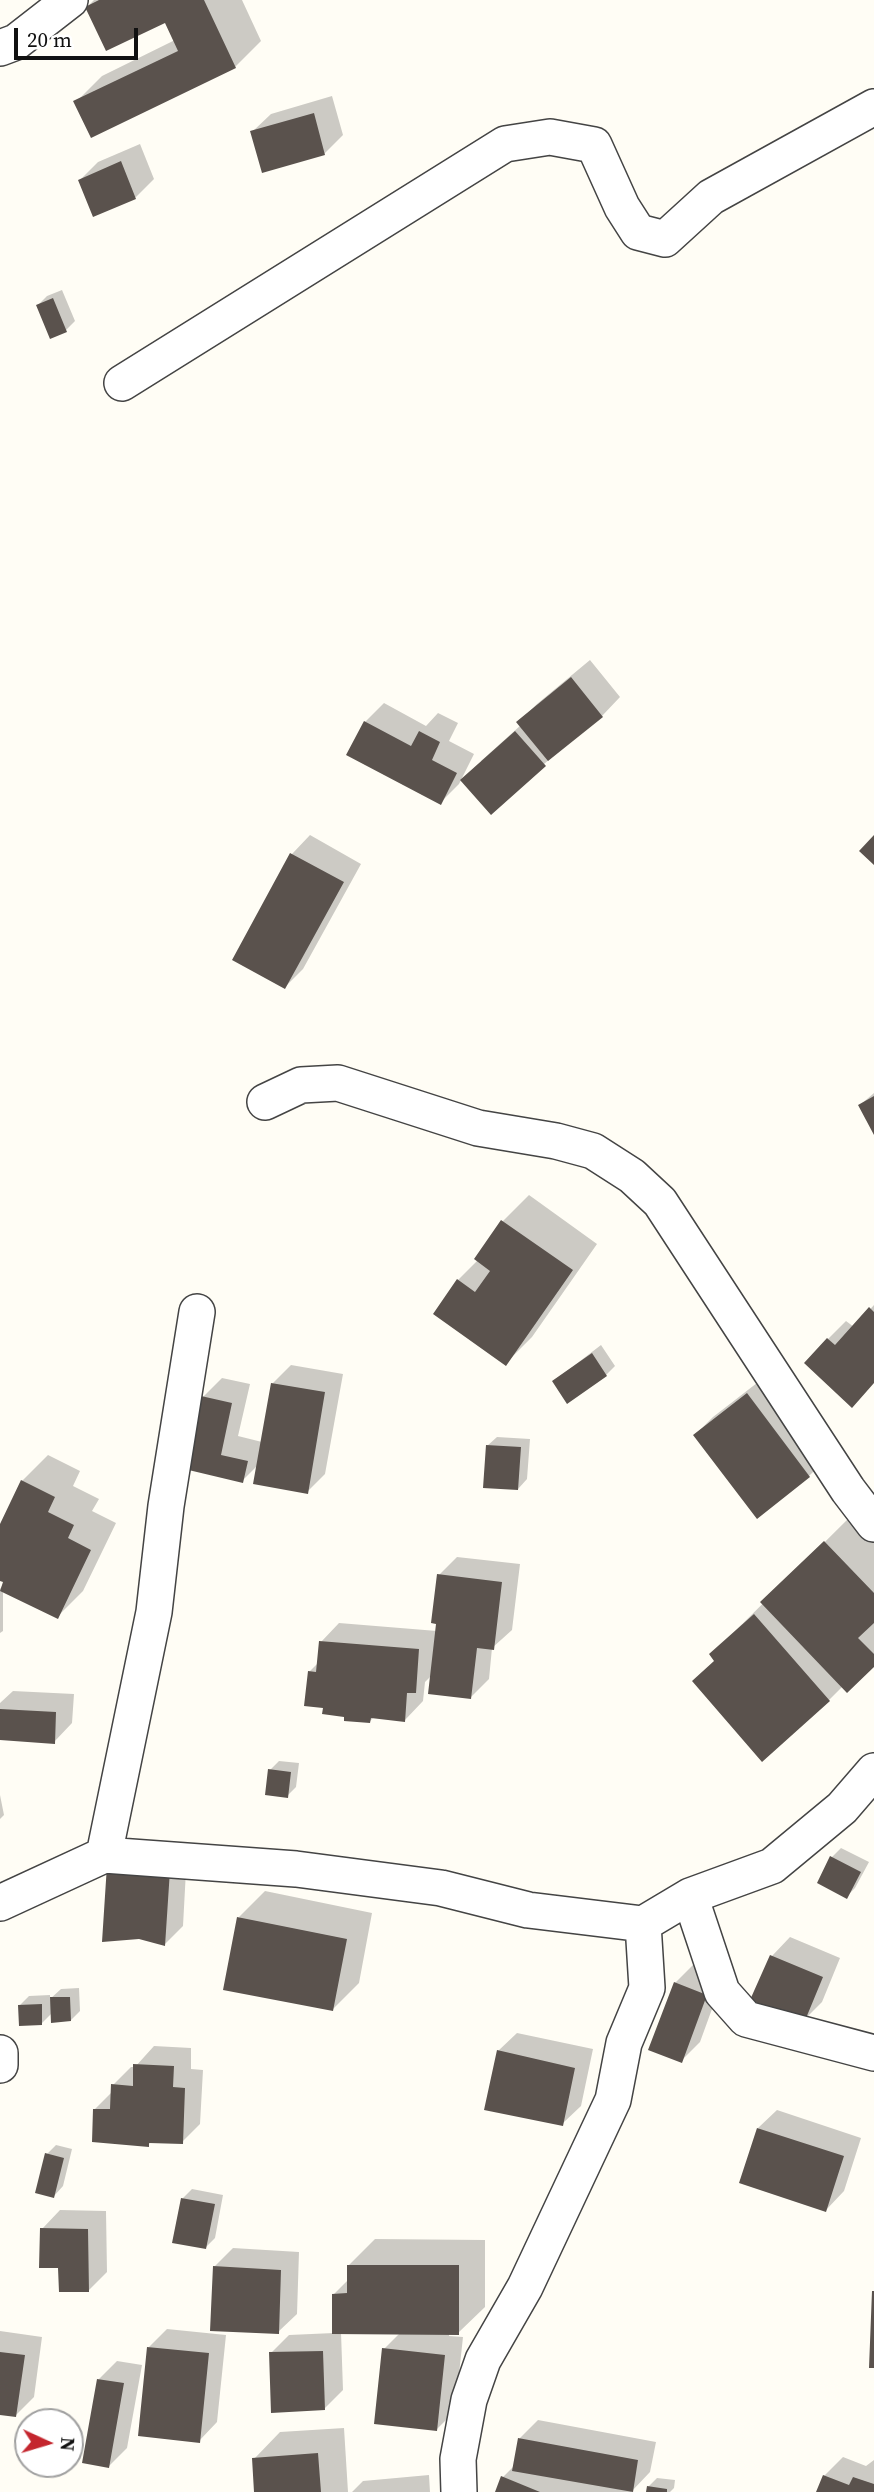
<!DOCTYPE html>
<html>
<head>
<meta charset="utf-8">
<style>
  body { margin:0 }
  #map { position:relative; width:874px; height:2492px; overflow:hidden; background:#fffdf5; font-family:"Source Serif 4",serif }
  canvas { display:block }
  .north { position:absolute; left:14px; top:2408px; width:70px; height:70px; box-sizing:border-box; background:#fff; border:2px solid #a0a0a0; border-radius:50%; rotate:94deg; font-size:19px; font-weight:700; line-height:28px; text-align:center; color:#111 }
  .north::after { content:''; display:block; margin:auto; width:24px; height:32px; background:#c4262e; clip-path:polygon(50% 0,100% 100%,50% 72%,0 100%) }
  .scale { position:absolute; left:14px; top:28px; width:124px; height:32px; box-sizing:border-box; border:4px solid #111; border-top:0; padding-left:9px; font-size:21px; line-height:24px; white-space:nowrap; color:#111; -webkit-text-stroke:5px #fff; paint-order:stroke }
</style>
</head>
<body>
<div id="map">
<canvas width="874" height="2492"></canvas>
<div class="north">N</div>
<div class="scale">20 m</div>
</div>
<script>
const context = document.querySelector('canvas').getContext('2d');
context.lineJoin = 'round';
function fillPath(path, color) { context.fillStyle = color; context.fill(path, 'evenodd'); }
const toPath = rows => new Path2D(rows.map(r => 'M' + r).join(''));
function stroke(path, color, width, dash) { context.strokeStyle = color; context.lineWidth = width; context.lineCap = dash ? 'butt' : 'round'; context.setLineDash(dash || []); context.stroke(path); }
const shadow = toPath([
  [94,0,242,0,261,41,235,67,76,102,102,76,175,40,165,20,87,7],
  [332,96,343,135,324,154,252,132,271,114],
  [140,144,154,179,136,197,94,215,80,180,98,162],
  [62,290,75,321,66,330,38,305,47,296],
  [590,660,620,697,602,716,544,764,481,761,521,725,519,722,537,704],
  [384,703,426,726,438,713,458,723,449,741,474,754,459,784,440,803,365,722],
  [310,835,361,864,303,969,285,987,234,959,292,854],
  [874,1093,874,1131,860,1105],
  [529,1195,597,1244,532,1337,506,1363,458,1280,478,1260,477,1259,503,1221],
  [874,1305,874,1383,828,1339,846,1321,854,1327],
  [601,1345,615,1366,606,1375,554,1381],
  [291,1365,343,1374,325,1474,307,1492,258,1465,242,1481,178,1466,203,1397,222,1378,250,1384,238,1436,262,1442,272,1384],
  [766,1376,827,1458,809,1476,695,1435,713,1417],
  [497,1437,530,1439,527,1479,518,1489,487,1446],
  [48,1455,80,1471,73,1486,99,1499,92,1511,116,1523,83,1591,57,1617,3,1590,3,1631,0,1633,0,1589,5,1582,0,1579,0,1528,22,1481],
  [851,1516,874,1540,874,1665,843,1686,829,1700,715,1660,711,1655],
  [457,1557,520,1564,512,1630,492,1648,489,1679,470,1698,432,1675,425,1682,423,1701,405,1720,374,1717,370,1721,325,1706,309,1672,319,1662,321,1642,339,1623,437,1631,439,1575],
  [13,1691,74,1694,72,1723,54,1742,0,1739,0,1703],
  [279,1761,299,1763,296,1787,287,1796,270,1770],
  [0,1795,4,1815,0,1819],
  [159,1841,187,1852,183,1926,164,1945,127,1847],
  [841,1848,869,1862,855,1888,846,1897,832,1857],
  [265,1891,372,1913,359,1983,333,2009,239,1917],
  [790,1937,840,1958,822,2002,803,2021,753,1999,772,1956],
  [693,1965,724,1976,700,2042,681,2061,675,1983],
  [79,1988,80,2011,71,2020,52,2013,42,2023,20,2005,29,1996,50,1995,50,1999,61,1989],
  [517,2033,593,2049,581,2106,562,2124,498,2051],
  [154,2046,191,2048,191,2069,203,2070,200,2124,182,2142,152,2141,148,2145,95,2109,112,2092,113,2085,131,2067,135,2067],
  [777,2110,861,2138,844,2191,826,2210,758,2128],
  [56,2145,72,2149,63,2186,54,2196,47,2154],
  [192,2189,223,2195,215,2238,206,2247,183,2198],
  [60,2210,106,2211,107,2272,89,2290,60,2266,42,2229],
  [375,2239,485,2240,485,2307,458,2333,449,2333,449,2336,463,2337,455,2411,437,2429,384,2349,400,2333,341,2332,343,2390,324,2409,271,2353,289,2335,334,2333,334,2294,349,2279,349,2265],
  [233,2248,299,2252,297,2314,278,2332,214,2267],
  [167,2329,226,2335,217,2422,199,2441,149,2347],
  [0,2331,42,2337,34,2397,16,2415,0,2413],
  [117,2361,142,2365,127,2448,109,2466,99,2379],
  [538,2420,656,2442,650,2472,631,2492,497,2492,503,2477,515,2465,520,2438],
  [344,2428,348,2492,256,2492,254,2459,280,2432],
  [843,2457,866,2466,874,2460,874,2492,818,2492,824,2476],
  [429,2475,430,2492,352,2492,363,2481],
  [657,2478,675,2480,674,2488,670,2492,648,2492,648,2487]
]);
const building = toPath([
  [99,0,204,0,236,68,91,138,73,101,178,51,165,23,106,51,85,7],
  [314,113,325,155,262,173,250,131],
  [121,161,136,199,93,217,78,180],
  [53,298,67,332,50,339,36,305],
  [571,677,603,717,548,761,516,722],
  [364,721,411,746,419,731,440,742,432,760,457,773,441,805,346,755],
  [515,731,546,766,491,815,460,780],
  [874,835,874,865,859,851],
  [290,853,344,882,285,989,232,960],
  [874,1096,874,1135,858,1105],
  [501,1220,573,1270,506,1366,433,1314,457,1279,475,1292,490,1271,474,1259],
  [869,1307,874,1312,874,1383,852,1408,804,1363,827,1338,835,1345],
  [592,1353,607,1376,567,1404,552,1381],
  [271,1383,325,1392,308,1494,253,1484],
  [747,1393,810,1477,757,1519,693,1435],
  [201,1396,232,1403,221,1455,248,1461,243,1483,176,1467,189,1449],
  [486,1445,521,1447,518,1490,483,1488],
  [21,1480,55,1497,48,1512,74,1525,68,1538,91,1550,58,1619,0,1591,3,1582,0,1581,0,1524],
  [824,1541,874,1593,874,1623,858,1638,874,1654,874,1667,847,1693,760,1602],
  [437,1574,502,1582,494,1650,477,1648,471,1699,428,1694,436,1624,431,1623],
  [754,1614,830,1701,762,1762,692,1681,714,1661,709,1654],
  [319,1641,419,1649,416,1693,407,1693,405,1722,371,1718,370,1723,344,1721,344,1717,322,1714,323,1708,304,1706,308,1671,316,1672],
  [0,1709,56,1712,55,1744,0,1740],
  [268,1769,291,1772,288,1798,265,1795],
  [830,1856,861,1872,847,1899,817,1883],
  [107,1865,170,1870,165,1946,139,1939,102,1942],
  [237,1917,347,1939,333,2011,223,1990],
  [770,1955,823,1977,804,2023,750,2000],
  [674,1982,707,1995,682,2063,648,2050],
  [50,1997,70,1997,71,2021,51,2023],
  [42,2004,42,2025,19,2026,18,2005],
  [497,2050,575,2068,563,2126,484,2110],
  [133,2064,174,2066,173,2087,185,2088,183,2144,149,2143,149,2147,92,2142,93,2109,110,2109,111,2084,133,2086],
  [757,2128,844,2156,826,2212,739,2183],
  [45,2153,64,2158,54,2198,35,2193],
  [181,2198,215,2204,206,2249,172,2243],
  [40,2228,88,2229,89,2292,59,2292,58,2268,39,2268],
  [347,2265,459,2265,459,2335,332,2334,332,2294,347,2293],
  [213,2266,281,2270,279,2334,210,2331],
  [872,2291,874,2291,874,2368,869,2368],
  [147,2347,209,2353,200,2443,138,2436],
  [382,2348,445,2355,437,2431,374,2424],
  [323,2351,325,2410,271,2413,269,2352],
  [0,2352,25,2355,16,2417,0,2415],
  [97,2379,124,2383,109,2468,82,2463],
  [518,2438,638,2460,633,2492,512,2471],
  [318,2453,321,2492,254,2492,252,2458],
  [823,2475,849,2485,853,2477,874,2484,874,2492,816,2492],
  [501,2476,540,2492,495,2492],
  [647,2486,667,2489,667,2492,646,2492]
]);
const street = toPath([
  [0,48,16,42,70,0],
  [122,383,505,144,550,137,594,145,622,207,638,232,665,239,711,197,874,107],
  [265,1102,301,1085,338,1083,478,1128,556,1141,593,1151,632,1176,660,1202,848,1490,874,1524],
  [104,1855,154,1612,166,1506,197,1312],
  [690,1896,722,1992,746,2019,874,2053],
  [0,1903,104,1855,296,1869,441,1888,528,1910,643,1924,690,1896,772,1866,842,1808,874,1771],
  [0,2053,0,2065],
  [459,2492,458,2459,469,2400,483,2360,525,2287,613,2100,624,2043,647,1988,643,1924]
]);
fillPath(shadow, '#0003');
fillPath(building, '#5a524d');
stroke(street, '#444', 38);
stroke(street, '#fff', 35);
</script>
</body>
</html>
